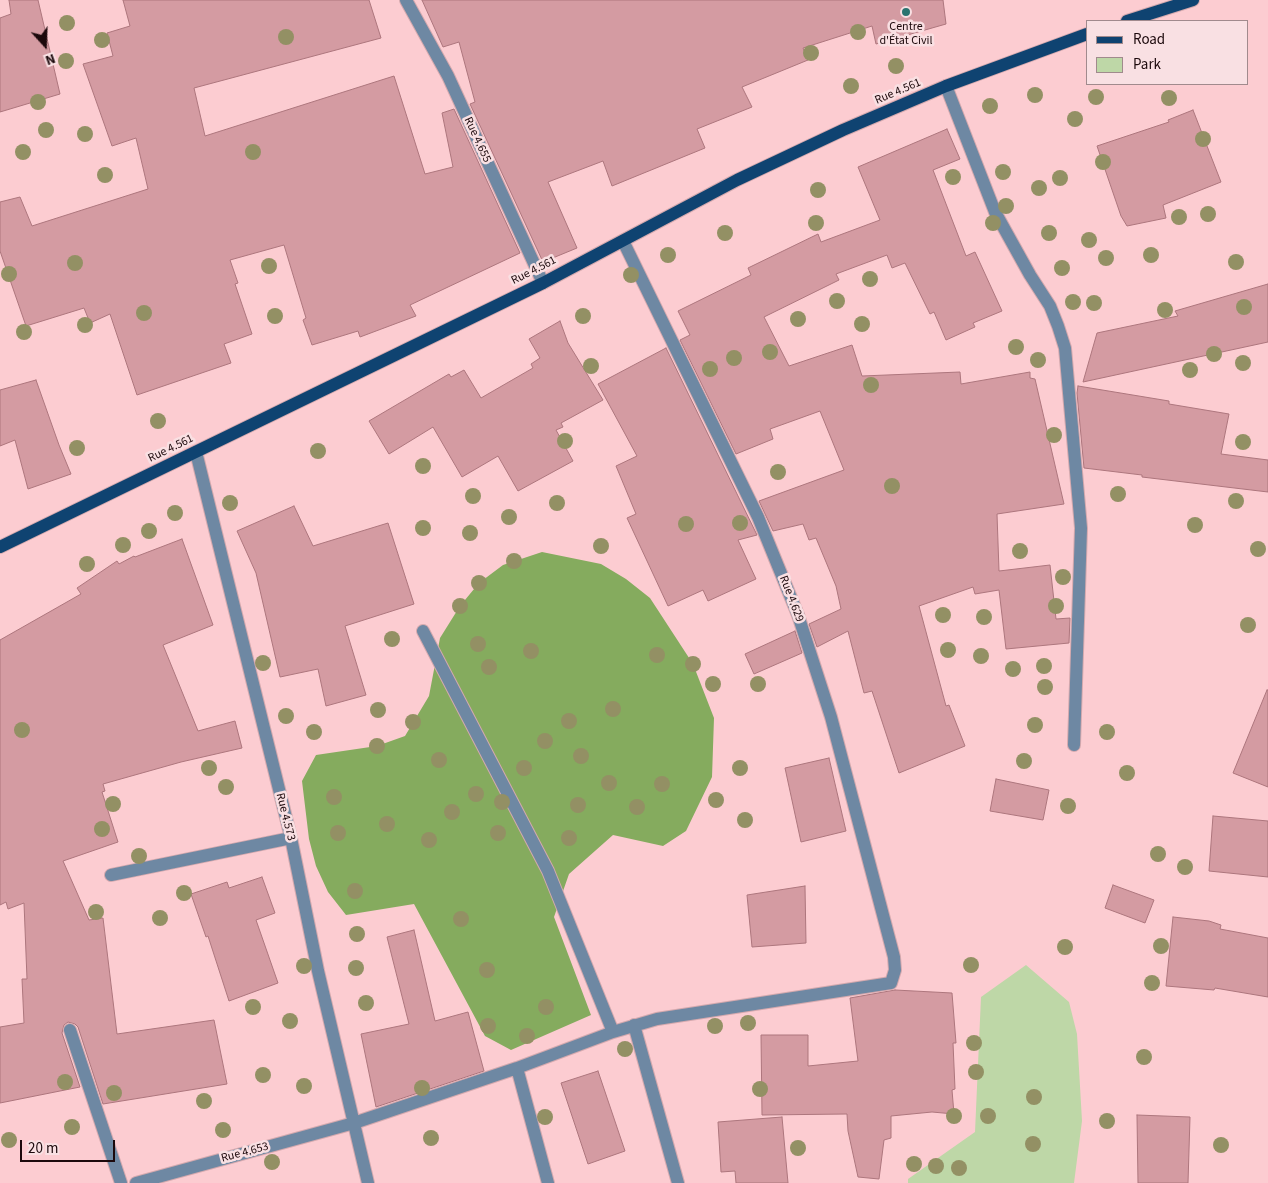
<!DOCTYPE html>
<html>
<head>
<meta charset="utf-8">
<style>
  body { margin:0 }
  #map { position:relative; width:1268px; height:1183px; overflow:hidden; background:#fcccd1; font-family:"Source Sans 3",sans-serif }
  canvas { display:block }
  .legend { position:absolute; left:1086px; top:20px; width:162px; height:65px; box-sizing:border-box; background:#f9e0e3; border:1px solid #a18a8d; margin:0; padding:6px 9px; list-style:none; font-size:15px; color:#1c090c }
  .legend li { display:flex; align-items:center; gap:10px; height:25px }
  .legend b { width:25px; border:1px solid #a18a8d }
  .north { position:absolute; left:20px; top:20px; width:50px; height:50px; -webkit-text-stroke:4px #f9e0e3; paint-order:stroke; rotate:160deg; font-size:14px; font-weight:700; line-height:20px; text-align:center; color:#1c090c }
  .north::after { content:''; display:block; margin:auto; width:18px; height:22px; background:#1c090c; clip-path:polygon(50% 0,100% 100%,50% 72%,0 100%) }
  .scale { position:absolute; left:20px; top:1140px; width:95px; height:22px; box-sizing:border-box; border:2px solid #1c090c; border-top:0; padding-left:6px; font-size:15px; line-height:18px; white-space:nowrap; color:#1c090c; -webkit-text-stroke:4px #f9e0e3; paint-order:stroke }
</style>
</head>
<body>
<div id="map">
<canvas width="1268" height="1183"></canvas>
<ul class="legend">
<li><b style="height:6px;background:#0f4371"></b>Road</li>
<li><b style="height:14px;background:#bed7a7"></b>Park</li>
</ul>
<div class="north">N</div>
<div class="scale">20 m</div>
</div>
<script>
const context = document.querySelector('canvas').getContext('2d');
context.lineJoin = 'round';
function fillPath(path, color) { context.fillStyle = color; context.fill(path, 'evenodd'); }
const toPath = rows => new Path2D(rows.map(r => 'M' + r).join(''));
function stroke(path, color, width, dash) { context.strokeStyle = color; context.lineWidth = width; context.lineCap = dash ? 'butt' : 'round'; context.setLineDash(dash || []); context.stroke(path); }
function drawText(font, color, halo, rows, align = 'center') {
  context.font = font + ' "Source Sans 3",sans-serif'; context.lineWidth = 5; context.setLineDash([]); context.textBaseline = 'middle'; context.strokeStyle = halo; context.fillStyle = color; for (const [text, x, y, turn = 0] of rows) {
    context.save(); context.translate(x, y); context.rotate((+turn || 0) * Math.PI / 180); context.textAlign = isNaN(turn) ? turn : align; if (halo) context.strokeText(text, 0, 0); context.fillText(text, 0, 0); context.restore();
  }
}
const green = toPath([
  [1026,965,1069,1002,1077,1034,1082,1121,1074,1183,908,1183,908,1179,975,1132,981,997]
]);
const forest = toPath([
  [542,552,601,564,626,579,650,598,693,664,714,718,712,777,686,831,663,846,613,835,569,874,554,917,591,1015,511,1050,485,1036,414,904,346,915,328,892,316,866,309,839,302,781,316,755,377,746,405,736,429,696,440,638,460,606,479,583,503,565]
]);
const building = toPath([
  [9,0,38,0,60,94,0,112,0,18,11,14,9,0],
  [123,0,369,0,381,38,194,88,205,136,394,76,425,174,453,167,442,113,454,109,520,253,410,305,416,316,360,337,358,331,312,345,303,320,306,318,284,245,230,260,238,283,235,284,252,334,224,344,231,363,137,395,110,314,90,323,84,308,26,326,0,251,0,202,20,197,32,226,148,189,136,138,112,146,83,64,113,56,107,33,130,26,123,0],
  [422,0,943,0,946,24,876,44,872,26,803,48,808,60,742,87,752,107,697,129,705,148,612,186,603,161,548,182,577,248,543,262,470,104,475,102,459,42,443,47,422,0],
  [1193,110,1221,182,1163,205,1166,218,1127,226,1121,216,1097,146,1169,122,1168,120,1193,110],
  [947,129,960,159,933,170,966,256,975,252,1002,311,973,323,975,327,946,340,934,312,930,314,905,263,892,268,887,255,836,274,839,280,764,317,789,366,852,345,862,376,960,372,961,384,1030,372,1030,378,1035,379,1064,504,997,514,999,571,1050,565,1056,619,1070,618,1069,643,1006,649,999,590,975,594,973,587,919,606,946,706,949,705,965,746,899,773,872,691,864,693,848,631,817,647,809,624,841,609,836,586,816,538,809,540,803,524,773,531,759,501,844,470,820,411,770,429,773,439,736,454,680,340,690,335,678,311,751,275,748,268,818,234,821,242,880,220,858,167,947,129],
  [1268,284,1268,342,1083,382,1097,333,1178,316,1175,311,1268,284],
  [560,321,568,343,603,400,561,423,563,427,556,430,573,461,518,491,498,456,462,477,433,427,389,454,369,421,449,374,451,377,464,370,481,398,533,368,531,364,540,358,529,339,560,321],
  [666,348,757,535,738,540,756,579,708,601,703,590,668,606,627,518,636,514,616,466,637,456,598,384,666,348],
  [36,380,59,445,71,474,28,489,15,440,0,446,0,390,36,380],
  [1078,386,1169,401,1169,404,1229,414,1221,454,1268,460,1268,492,1142,477,1142,475,1084,468,1077,393,1078,386],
  [294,506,313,546,388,523,414,604,345,626,366,695,326,706,318,669,280,677,256,573,237,531,294,506],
  [182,539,213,625,163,645,198,731,235,721,242,748,181,762,103,784,105,791,102,792,118,842,63,861,89,920,103,918,117,1034,214,1020,227,1084,103,1104,78,1027,75,1024,68,1022,64,1025,62,1033,80,1087,0,1103,0,1027,24,1023,22,979,27,979,24,903,8,909,6,902,0,905,0,640,81,594,77,588,117,561,119,564,134,556,135,557,182,539],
  [795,631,802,653,754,674,745,654,795,631],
  [1267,690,1268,690,1268,787,1233,773,1267,690],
  [829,758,846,831,801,842,785,768,829,758],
  [996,779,1049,790,1043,820,990,811,996,779],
  [1213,816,1268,821,1268,877,1209,871,1213,816],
  [262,877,275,913,256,920,278,983,229,1001,208,936,206,937,191,894,227,882,229,888,262,877],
  [1113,885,1154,900,1145,923,1105,908,1113,885],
  [805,886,806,943,752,947,747,895,805,886],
  [1173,917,1209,921,1221,925,1220,929,1268,938,1268,997,1215,988,1214,990,1166,986,1173,917],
  [414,930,435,1021,468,1012,484,1071,376,1107,361,1034,409,1024,387,937,414,930],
  [895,990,952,993,956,1043,953,1043,955,1089,952,1090,954,1114,932,1112,891,1116,891,1138,884,1140,879,1179,858,1177,848,1131,847,1114,762,1115,761,1035,808,1035,808,1066,858,1061,850,998,895,990],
  [598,1071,625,1151,588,1164,561,1083,598,1071],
  [1137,1115,1190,1117,1188,1183,1138,1183,1137,1115],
  [782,1117,788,1183,736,1183,735,1171,721,1172,718,1122,782,1117]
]);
const minor = toPath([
  [406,0,448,76,543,283],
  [946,86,995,212,1030,275,1050,306,1058,326,1065,348,1081,528,1074,745],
  [196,452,291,838,318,971,368,1183],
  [423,631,548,871,613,1032],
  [111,875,291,838],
  [634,1025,678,1183],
  [70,1030,121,1183],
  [517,1068,548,1183],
  [136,1183,354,1123,517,1068,613,1032,657,1019,891,983,895,970,894,957,831,717,798,615,758,517,623,241]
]);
const major = toPath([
  [1127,21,1193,0],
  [0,547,543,283,737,180,843,130,946,86,1087,34]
]);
const trees = [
  [67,23],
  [858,32],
  [286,37],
  [102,40],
  [811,53],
  [66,61],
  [896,66],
  [851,86],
  [1035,95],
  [1096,97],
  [1169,98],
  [38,102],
  [990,106],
  [1075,119],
  [46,130],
  [85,134],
  [1203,139],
  [23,152],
  [253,152],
  [1103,162],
  [1003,172],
  [105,175],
  [953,177],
  [1060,178],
  [1039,188],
  [818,190],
  [1006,206],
  [1208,214],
  [1179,217],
  [816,223],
  [993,223],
  [725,233],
  [1049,233],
  [1089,240],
  [668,255],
  [1151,255],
  [1106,258],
  [1236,262],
  [75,263],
  [269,266],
  [1062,268],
  [9,274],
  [631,275],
  [870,279],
  [837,301],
  [1073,302],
  [1094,303],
  [1244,307],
  [1165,310],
  [144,313],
  [275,316],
  [583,316],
  [798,319],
  [862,324],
  [85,325],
  [24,332],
  [1016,347],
  [770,352],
  [1214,354],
  [734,358],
  [1038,360],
  [1243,363],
  [591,366],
  [710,369],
  [1190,370],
  [871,385],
  [158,421],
  [1054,435],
  [565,441],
  [1243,442],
  [77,448],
  [318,451],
  [423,466],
  [778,472],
  [892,486],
  [1118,494],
  [473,496],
  [1236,501],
  [230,503],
  [557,503],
  [175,513],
  [509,517],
  [740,523],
  [686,524],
  [1195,525],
  [423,528],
  [149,531],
  [470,533],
  [123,545],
  [601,546],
  [1258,549],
  [1020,551],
  [514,561],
  [87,564],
  [1063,577],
  [479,583],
  [460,606],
  [1056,606],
  [943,615],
  [984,617],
  [1248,625],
  [392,639],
  [478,644],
  [948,650],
  [531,651],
  [657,655],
  [981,656],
  [263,663],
  [693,664],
  [1044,666],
  [489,667],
  [1013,669],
  [713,684],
  [758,684],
  [1045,687],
  [613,709],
  [378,710],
  [286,716],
  [569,721],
  [413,722],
  [1035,725],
  [22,730],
  [314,732],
  [1107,732],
  [545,741],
  [377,746],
  [581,756],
  [439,760],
  [1024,761],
  [209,768],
  [524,768],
  [740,768],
  [1127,773],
  [609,783],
  [662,784],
  [226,787],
  [476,794],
  [334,797],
  [716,800],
  [502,802],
  [113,804],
  [578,805],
  [1068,806],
  [637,807],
  [452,812],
  [745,820],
  [387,824],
  [102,829],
  [338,833],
  [498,833],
  [569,838],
  [429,840],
  [1158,854],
  [139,856],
  [1185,867],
  [355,891],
  [184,893],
  [96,912],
  [160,918],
  [461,919],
  [357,934],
  [1161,946],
  [1065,947],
  [971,965],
  [304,966],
  [356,968],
  [487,970],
  [1152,983],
  [366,1003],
  [253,1007],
  [546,1007],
  [290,1021],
  [748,1023],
  [488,1026],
  [715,1026],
  [527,1036],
  [974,1043],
  [625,1049],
  [1144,1057],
  [976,1072],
  [263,1075],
  [65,1082],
  [304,1086],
  [422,1088],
  [760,1089],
  [114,1093],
  [1034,1097],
  [204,1101],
  [954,1116],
  [988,1116],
  [545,1117],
  [1107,1121],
  [72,1127],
  [223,1130],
  [431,1138],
  [9,1140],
  [1033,1144],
  [1221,1145],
  [798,1148],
  [272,1162],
  [914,1164],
  [936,1166],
  [959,1168]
];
const markers = [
  [906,12,5,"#2b7470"]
];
const poiNames = [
  ["Centre",906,27],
  ["d'État Civil",906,41]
];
const streetNames = [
  ["Rue 4.561",898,92,-23],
  ["Rue 4.655",477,140,65],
  ["Rue 4.561",534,271,-27],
  ["Rue 4.561",171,449,-26],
  ["Rue 4.629",791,599,69],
  ["Rue 4.573",285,817,76],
  ["Rue 4.653",245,1153,-15]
];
fillPath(green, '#bed7a7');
fillPath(forest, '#85ab5e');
fillPath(building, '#d49ba2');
stroke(building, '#ad767d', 1);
stroke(minor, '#d4a9ae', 14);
stroke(major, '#d4a9ae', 14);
stroke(minor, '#6e88a3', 12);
stroke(major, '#0f4371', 12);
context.fillStyle = '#939064';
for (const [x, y] of trees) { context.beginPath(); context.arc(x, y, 8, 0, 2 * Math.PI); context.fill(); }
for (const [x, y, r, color] of markers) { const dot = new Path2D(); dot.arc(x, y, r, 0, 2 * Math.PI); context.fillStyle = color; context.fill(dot); stroke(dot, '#f9e0e3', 2); }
drawText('12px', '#1c090c', '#f9e0e3', poiNames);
drawText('12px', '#1c090c', '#f9e0e3', streetNames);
</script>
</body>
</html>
